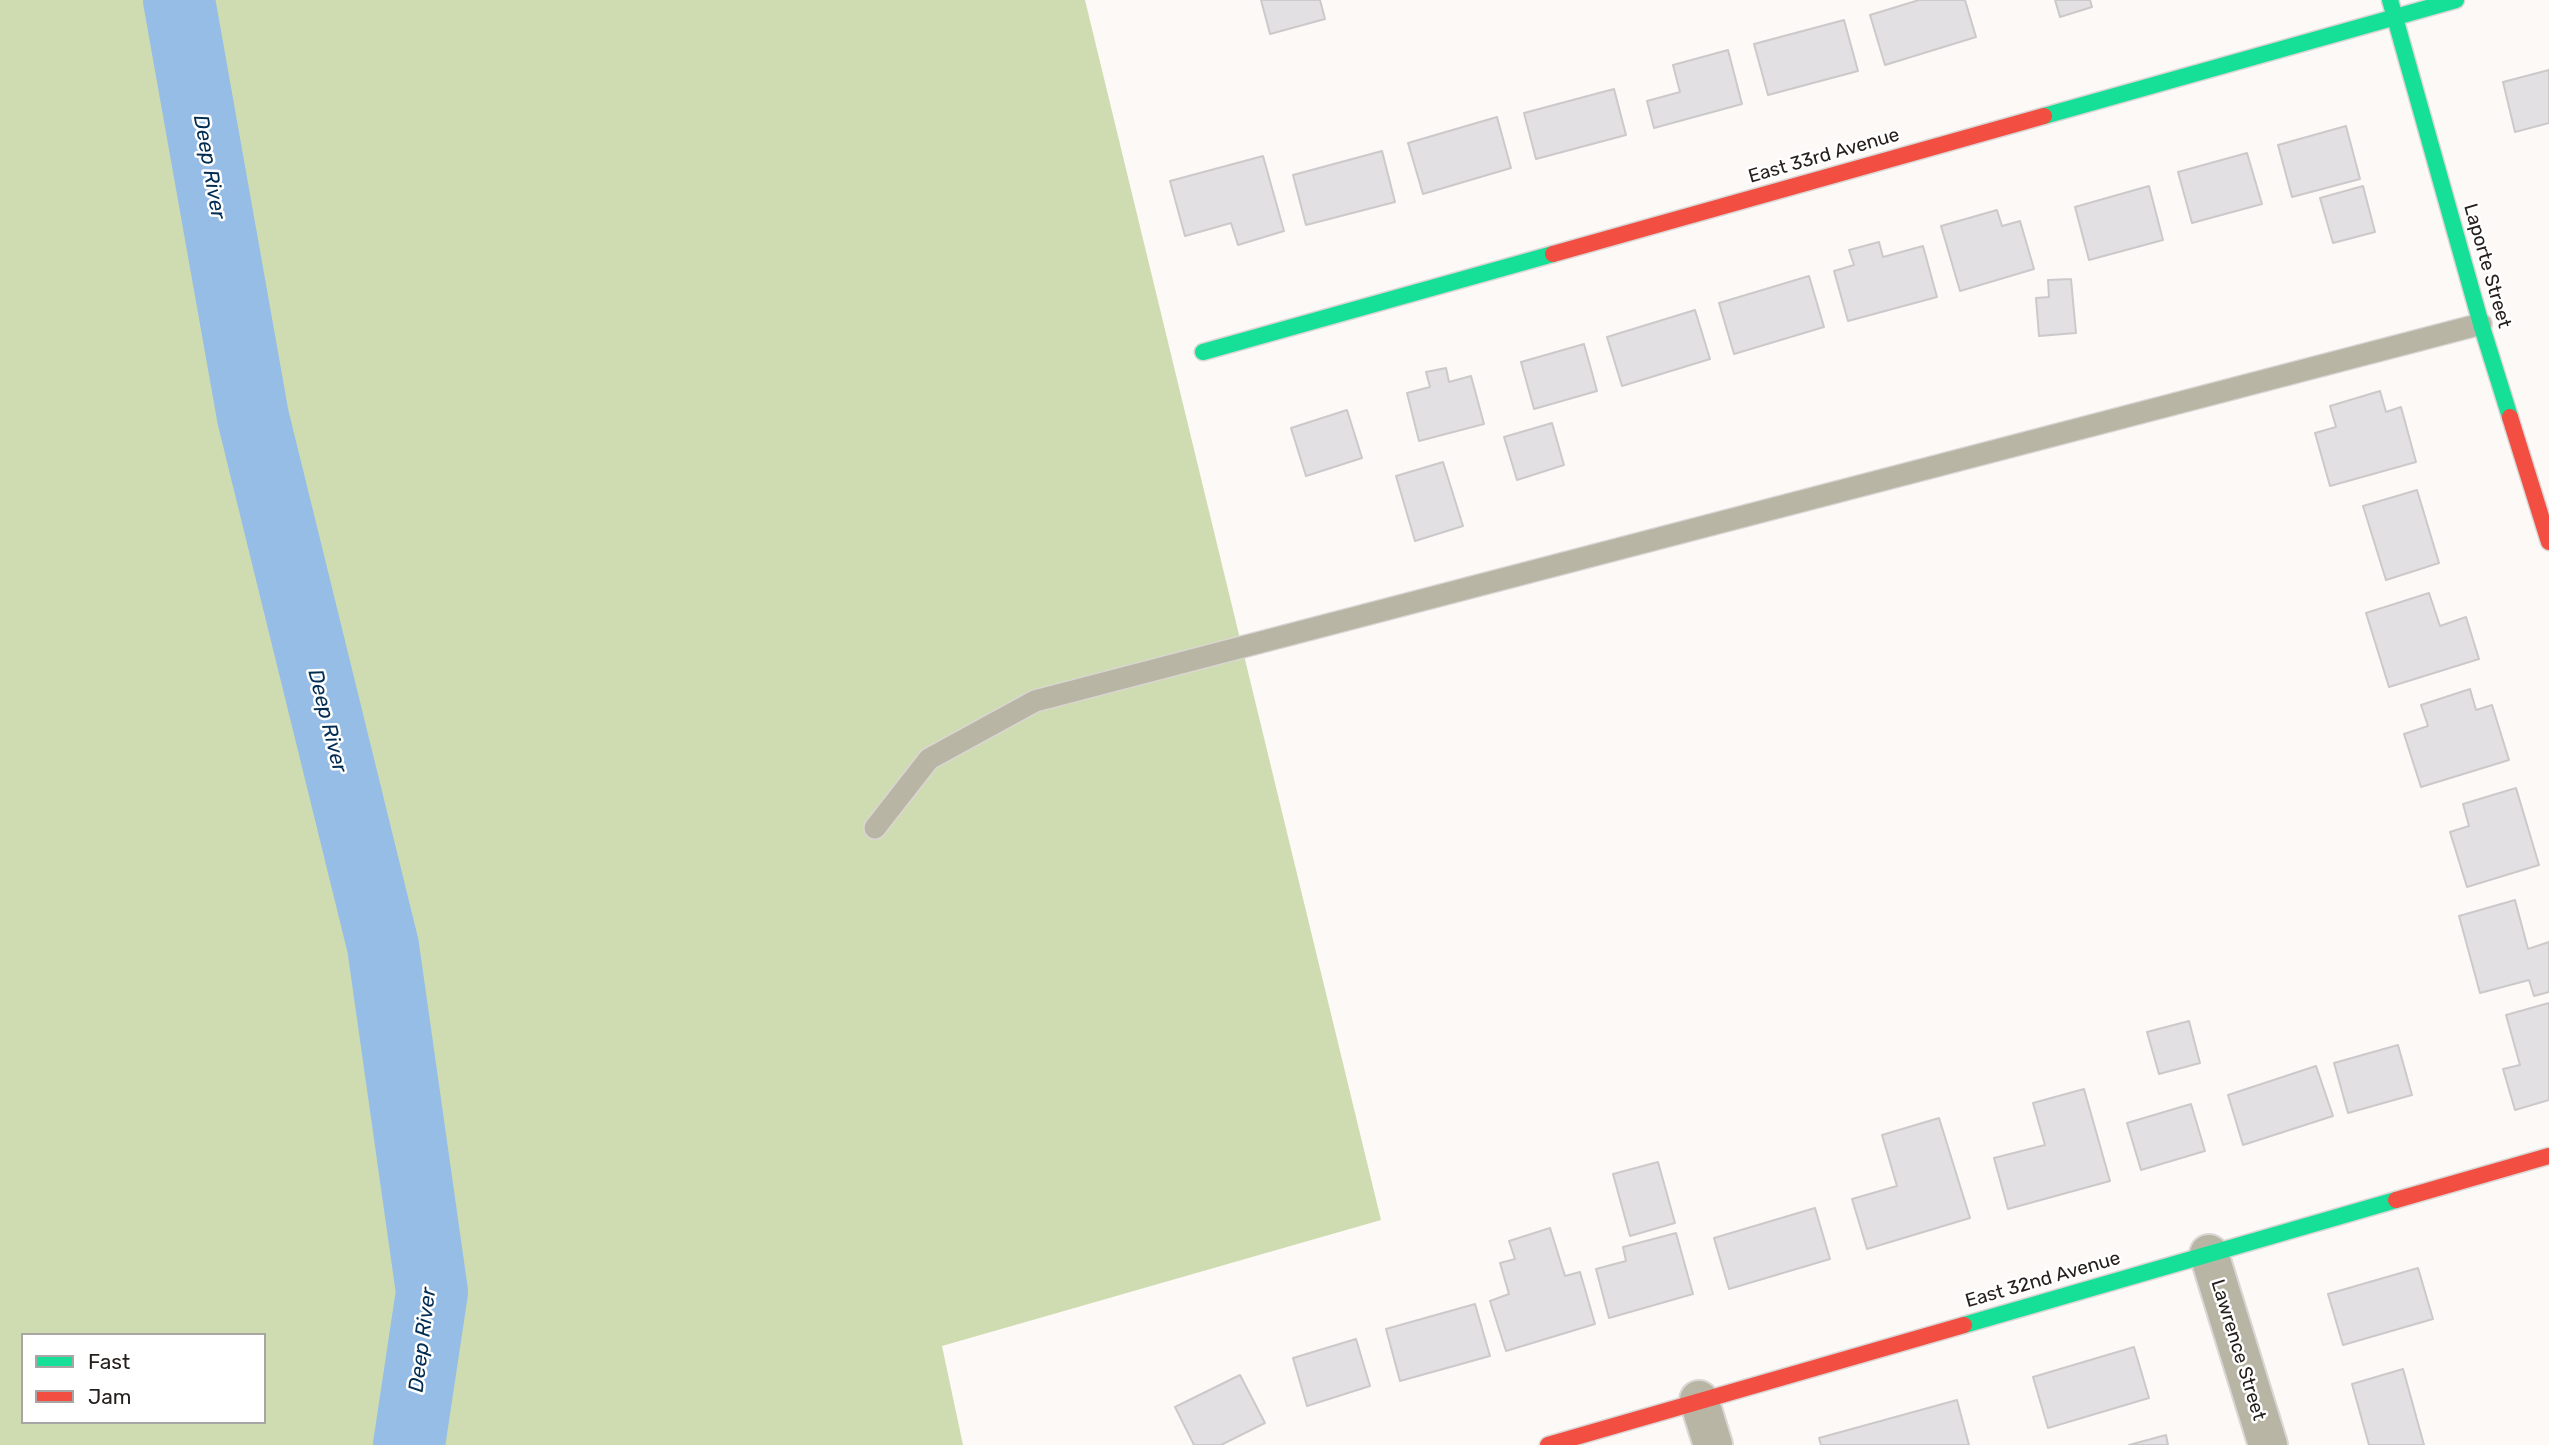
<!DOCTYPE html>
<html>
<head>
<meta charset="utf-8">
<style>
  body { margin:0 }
  #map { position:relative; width:2549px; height:1445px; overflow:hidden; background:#fdf9f7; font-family:Rubik,sans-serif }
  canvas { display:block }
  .legend { position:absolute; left:21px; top:1333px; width:245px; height:91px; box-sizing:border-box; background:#fff; border:2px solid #a8a6a5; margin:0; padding:9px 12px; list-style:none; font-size:21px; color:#26201d }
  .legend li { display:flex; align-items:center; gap:14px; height:35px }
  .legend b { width:35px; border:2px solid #a8a6a5 }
</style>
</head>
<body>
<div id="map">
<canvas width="2549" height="1445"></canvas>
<ul class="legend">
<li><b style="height:9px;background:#16e098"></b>Fast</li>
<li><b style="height:9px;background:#f24e42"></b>Jam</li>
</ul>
</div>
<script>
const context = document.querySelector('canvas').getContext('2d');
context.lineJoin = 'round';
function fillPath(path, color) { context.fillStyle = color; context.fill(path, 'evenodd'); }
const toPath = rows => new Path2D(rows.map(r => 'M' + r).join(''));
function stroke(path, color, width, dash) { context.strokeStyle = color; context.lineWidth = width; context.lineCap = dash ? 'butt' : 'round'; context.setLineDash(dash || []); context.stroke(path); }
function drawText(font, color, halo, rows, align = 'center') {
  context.font = font + ' Rubik,sans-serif'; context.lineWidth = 5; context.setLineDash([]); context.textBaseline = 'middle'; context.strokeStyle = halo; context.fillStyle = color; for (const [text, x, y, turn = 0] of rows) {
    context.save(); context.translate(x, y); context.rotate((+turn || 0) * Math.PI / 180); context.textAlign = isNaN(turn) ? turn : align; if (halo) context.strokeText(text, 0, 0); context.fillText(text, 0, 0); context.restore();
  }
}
const forest = toPath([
  [0,0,1085,0,1381,1220,942,1346,963,1445,0,1445],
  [23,1335,264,1335,264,1422,23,1422]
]);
const river = toPath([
  [179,0,253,417,383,946,432,1292,409,1445]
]);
const building = toPath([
  [1261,0,1320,0,1325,19,1270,34,1261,0],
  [1919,0,1965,0,1976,37,1885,65,1870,15,1919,0],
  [2055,0,2090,0,2092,7,2060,17,2055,0],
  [1844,20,1858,71,1768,95,1754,44,1844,20],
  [1728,50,1742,104,1654,128,1647,101,1680,92,1673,65,1728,50],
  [2549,70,2549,123,2515,132,2503,82,2549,70],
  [1614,89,1626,135,1536,159,1524,113,1614,89],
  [1497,117,1511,168,1423,194,1408,143,1497,117],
  [2346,126,2360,179,2292,197,2278,145,2346,126],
  [1382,151,1395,202,1306,225,1293,175,1382,151],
  [2247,153,2262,204,2192,223,2178,172,2247,153],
  [1263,156,1284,231,1238,245,1231,223,1185,236,1170,181,1263,156],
  [2149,186,2163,240,2089,260,2075,207,2149,186],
  [2363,186,2375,232,2333,243,2320,198,2363,186],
  [1997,210,2002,226,2020,221,2034,269,1960,291,1941,226,1997,210],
  [1879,242,1883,257,1923,246,1937,297,1848,321,1834,271,1854,265,1849,250,1879,242],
  [1809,276,1824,327,1734,354,1719,303,1809,276],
  [2071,279,2076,333,2039,336,2036,298,2049,297,2048,280,2071,279],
  [1695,310,1710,359,1622,386,1607,337,1695,310],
  [1584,344,1597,391,1534,409,1521,362,1584,344],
  [1446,368,1449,382,1471,376,1484,424,1419,441,1407,393,1430,387,1426,372,1446,368],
  [2380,391,2386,412,2401,407,2416,462,2330,486,2315,433,2336,427,2330,406,2380,391],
  [1347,410,1362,458,1306,476,1291,428,1347,410],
  [1552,423,1564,465,1517,480,1504,437,1552,423],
  [1443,462,1463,526,1415,541,1396,476,1443,462],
  [2417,490,2439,563,2386,580,2363,506,2417,490],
  [2429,593,2440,626,2466,617,2479,659,2389,687,2366,613,2429,593],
  [2470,689,2476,710,2492,705,2509,760,2421,787,2404,734,2428,726,2421,705,2470,689],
  [2516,788,2539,865,2467,887,2450,832,2469,826,2463,804,2516,788],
  [2515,900,2528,949,2549,942,2549,992,2534,996,2529,980,2480,993,2459,916,2515,900],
  [2549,1003,2549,1100,2515,1110,2503,1069,2520,1065,2506,1015,2549,1003],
  [2189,1021,2200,1063,2159,1074,2147,1032,2189,1021],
  [2398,1045,2412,1095,2348,1113,2334,1063,2398,1045],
  [2316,1066,2333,1116,2243,1145,2228,1095,2316,1066],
  [2084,1089,2110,1181,2008,1209,1994,1158,2045,1145,2033,1103,2084,1089],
  [2191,1104,2205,1151,2141,1170,2127,1123,2191,1104],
  [1939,1118,1970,1218,1867,1249,1852,1199,1897,1186,1882,1135,1939,1118],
  [1658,1162,1675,1223,1630,1236,1613,1174,1658,1162],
  [1815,1208,1830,1259,1729,1289,1714,1238,1815,1208],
  [1550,1228,1565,1276,1580,1272,1595,1324,1506,1351,1490,1301,1509,1294,1500,1263,1515,1259,1509,1241,1550,1228],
  [1676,1233,1693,1294,1609,1318,1596,1269,1626,1261,1623,1247,1676,1233],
  [2418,1268,2433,1319,2343,1345,2328,1294,2418,1268],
  [1475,1304,1490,1356,1400,1381,1386,1329,1475,1304],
  [1356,1339,1370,1386,1307,1406,1293,1358,1356,1339],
  [2134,1347,2149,1398,2048,1428,2033,1377,2134,1347],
  [2403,1369,2424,1445,2369,1445,2352,1384,2403,1369],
  [1240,1375,1265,1423,1221,1445,1194,1445,1175,1407,1240,1375],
  [1957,1400,1969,1445,1821,1445,1819,1438,1957,1400],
  [2166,1435,2168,1445,2129,1445,2166,1435]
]);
const lane = toPath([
  [875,828,929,759,1035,701,2481,324]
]);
const street = toPath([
  [2209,1254,2268,1445],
  [1699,1400,1713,1445]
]);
const fast = toPath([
  [2390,0,2481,324,2510,417],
  [2044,116,2456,0],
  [1203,352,1553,254],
  [1964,1325,2396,1200]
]);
const jam = toPath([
  [1553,254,2044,116],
  [2510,417,2549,542],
  [2396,1200,2549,1156],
  [1548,1445,1964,1325]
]);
const streetNames = [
  ["East 33rd Avenue",1824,156,-16],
  ["Laporte Street",2487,266,74],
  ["East 32nd Avenue",2043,1280,-16],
  ["Lawrence Street",2238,1350,73]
];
const waterNames = [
  ["Deep River",209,167,80],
  ["Deep River",327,721,76],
  ["Deep River",423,1340,-83]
];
fillPath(forest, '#cfdcb1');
stroke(river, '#96bde6', 72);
fillPath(building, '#e2e0e2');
stroke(building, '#cbc9ca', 2);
stroke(lane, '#dad6d5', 24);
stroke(street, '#dad6d5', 42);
stroke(fast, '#dad6d5', 19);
stroke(jam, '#dad6d5', 19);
stroke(lane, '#b8b5a4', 21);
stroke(street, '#b8b5a4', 38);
stroke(fast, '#16e098', 16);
stroke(jam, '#f24e42', 16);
drawText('19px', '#26201d', '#fff', streetNames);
drawText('italic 21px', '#022d53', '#fff', waterNames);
</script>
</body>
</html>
